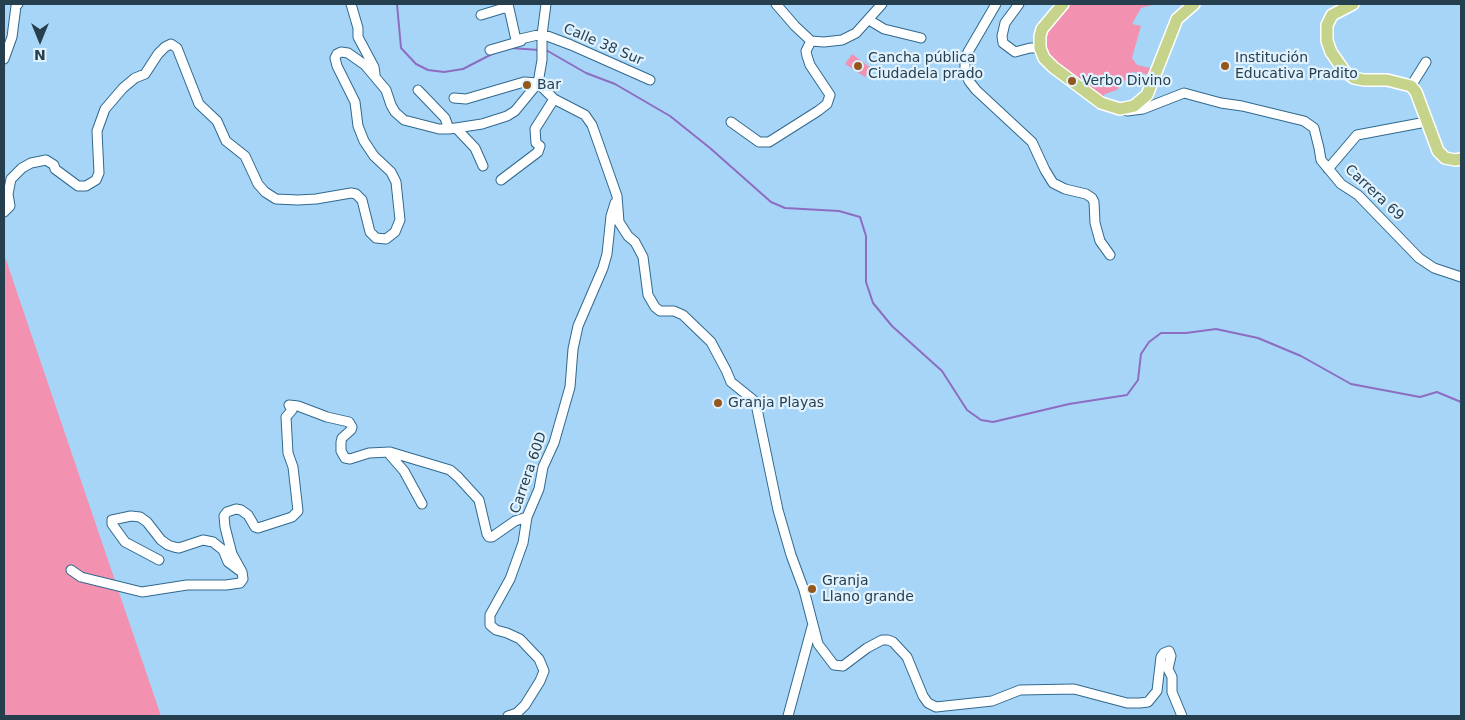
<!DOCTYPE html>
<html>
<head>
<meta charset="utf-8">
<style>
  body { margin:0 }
  #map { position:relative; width:1465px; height:720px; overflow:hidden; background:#a7d5f7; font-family:"DejaVu Sans",sans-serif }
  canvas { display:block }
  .frame { position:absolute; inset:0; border:5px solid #263f4f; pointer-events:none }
  .north { position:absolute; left:15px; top:15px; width:50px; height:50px; -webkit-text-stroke:4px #e1f2ff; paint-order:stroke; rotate:180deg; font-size:14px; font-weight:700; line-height:20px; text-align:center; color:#263f4f }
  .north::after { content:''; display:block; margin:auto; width:18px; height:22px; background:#263f4f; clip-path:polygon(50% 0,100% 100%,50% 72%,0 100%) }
</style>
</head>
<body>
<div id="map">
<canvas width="1465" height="720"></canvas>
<div class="frame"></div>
<div class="north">N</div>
</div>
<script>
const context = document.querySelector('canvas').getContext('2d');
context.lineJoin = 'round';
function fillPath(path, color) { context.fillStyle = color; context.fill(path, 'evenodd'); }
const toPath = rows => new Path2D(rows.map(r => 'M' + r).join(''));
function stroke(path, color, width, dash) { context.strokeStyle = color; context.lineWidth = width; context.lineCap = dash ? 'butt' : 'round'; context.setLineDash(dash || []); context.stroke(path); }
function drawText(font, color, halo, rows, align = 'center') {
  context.font = font + ' "DejaVu Sans",sans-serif'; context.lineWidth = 4.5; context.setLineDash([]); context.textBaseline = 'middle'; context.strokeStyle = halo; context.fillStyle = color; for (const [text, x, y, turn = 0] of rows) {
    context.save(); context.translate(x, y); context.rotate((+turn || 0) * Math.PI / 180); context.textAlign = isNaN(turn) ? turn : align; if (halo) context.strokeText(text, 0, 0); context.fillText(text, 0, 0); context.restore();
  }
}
const green = toPath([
  [1068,4,1155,4,1141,8,1132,24,1141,26,1132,58,1137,65,1155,69,1153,75,1132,72,1117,90,1105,94,1101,100,1047,55,1043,38,1052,19],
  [852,54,871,68,865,77,845,64],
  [4,254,161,716,4,716]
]);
const stream = toPath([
  [397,4,401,48,416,64,428,70,444,72,463,69,494,53],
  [511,48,539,50],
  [546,50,586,73,615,84,670,116,710,148,771,202,785,208,839,211,860,217,866,236,866,282,873,303,892,326,942,371,967,410,981,420,993,422,1069,404,1127,395,1138,380,1141,354,1149,342,1161,333,1186,333,1216,329,1258,338,1301,356,1351,384,1420,397,1437,392,1461,402]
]);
const minor = toPath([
  [351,4,358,28,358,37,374,67,375,74],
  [508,4,516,40,542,34,571,45,650,80],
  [776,4,795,26,811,41],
  [996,4,968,52,965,60,965,71,969,81,976,90,1032,142,1045,170,1053,183,1065,189,1086,194,1092,198,1094,202,1095,223,1100,241,1110,255],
  [1019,4,1005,23,1002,36,1003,43,1015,52,1030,48,1040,48],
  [481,15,504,8,509,9],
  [869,20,884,29,921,38],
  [811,41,824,42,842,40,856,33,882,4],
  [490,50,521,41],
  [4,59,12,37,16,6,18,4],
  [538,83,554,99,585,115,592,125,617,196,619,222,628,236,635,242,643,257,648,295,655,307,660,311,674,311,683,315,711,342,726,370,731,382,757,403,757,409,778,510,791,555,804,590,818,644,834,665,843,666,867,648,882,640,888,640,893,642,907,657,923,696,928,703,936,707,992,701,1020,690,1074,689,1127,703,1140,703,1148,702,1157,691,1161,657,1164,653,1169,651,1171,656,1168,669,1172,677,1172,692,1182,716],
  [1411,86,1426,62],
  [418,90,445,118,449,129],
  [454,98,466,99,524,82,538,83],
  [1127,111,1143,109,1184,93,1221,103,1242,106,1304,121,1314,128,1319,148,1321,160,1341,184,1358,195,1419,258,1434,268,1461,277],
  [731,122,759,142,769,142,818,111,827,104,830,95,810,65,807,56,806,51,811,41],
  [456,128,475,148,483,166],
  [1328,169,1357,135,1426,122],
  [501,180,538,152,540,146,536,143,535,129,554,99],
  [4,212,10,206,8,194,11,179,22,168,31,163,46,160,54,165,55,169,78,186,86,186,96,180,99,173,97,131,105,109,123,88,135,78,145,74,158,54,165,47,171,44,177,48,199,104,217,121,226,141,245,156,258,184,265,192,276,199,298,200,316,199,351,193,356,194,362,200,370,232,376,238,386,239,395,232,400,220,396,182,391,172,374,156,364,141,358,126,355,102,337,66,335,58,337,54,341,52,348,53,365,65,386,90,391,105,395,112,404,120,439,129,449,129,482,124,507,116,515,111,538,83,542,60,542,35,546,4],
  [390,452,390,455,404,471,422,504],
  [159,560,125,542,112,524,112,520,131,516,140,517,147,522,161,540,168,545,174,547,179,548,203,540,213,542,223,550,228,562,240,571],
  [71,570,81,577,142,592,187,585,226,585,240,583,243,579,242,572,232,554,225,527,224,516,227,512,236,509,241,510,248,515,255,527,258,528,292,517,298,511,293,467,288,453,286,417,292,410,289,405,298,406,327,417,349,422,352,427,351,430,342,438,341,442,341,451,345,458,350,459,369,453,390,452,450,470,458,477,479,500,487,534,489,537,492,537,515,521,527,517],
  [508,716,517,713,525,705,540,681,544,671,539,659,520,639,507,633,496,630,490,625,490,615,510,579,523,543,527,517,539,489,543,467,554,443,570,387,573,349,578,326,603,268,607,254,611,216,615,203],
  [788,716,812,627]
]);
const major = toPath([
  [1063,4,1042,29,1040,36,1040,48,1044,58,1053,67,1101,103,1120,109,1134,106,1147,95,1177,19,1194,4],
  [1353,4,1332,15,1327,25,1327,41,1331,52,1340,65,1345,72,1354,78,1364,80,1387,80,1411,86,1416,92,1438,151,1445,158,1455,160,1461,159]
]);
const markers = [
  [858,66,5,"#94571b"],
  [1225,66,5,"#94571b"],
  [1072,81,5,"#94571b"],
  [527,85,5,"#94571b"],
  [718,403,5,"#94571b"],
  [812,589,5,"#94571b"]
];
const streetNames = [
  ["Calle 38 Sur",603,45,23],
  ["Carrera 69",1374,193,43],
  ["Carrera 60D",529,473,-71]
];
const poiNames = [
  ["Cancha pública",868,58],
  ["Ciudadela prado",868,74],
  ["Institución",1235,58],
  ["Educativa Pradito",1235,74],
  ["Verbo Divino",1082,81],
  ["Bar",537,85],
  ["Granja Playas",728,403],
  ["Granja",822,581],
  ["Llano grande",822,597]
];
fillPath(green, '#f291b0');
stroke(stream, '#8d6dc1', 2);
stroke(minor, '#30698e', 11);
stroke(major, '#fff', 14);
stroke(minor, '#fff', 9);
stroke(major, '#c5d38b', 11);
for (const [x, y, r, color] of markers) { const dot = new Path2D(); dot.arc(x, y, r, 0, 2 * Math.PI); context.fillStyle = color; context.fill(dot); stroke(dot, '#e1f2ff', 2); }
drawText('14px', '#263f4f', '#e1f2ff', streetNames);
drawText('14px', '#263f4f', '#e1f2ff', poiNames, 'left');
</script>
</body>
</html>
